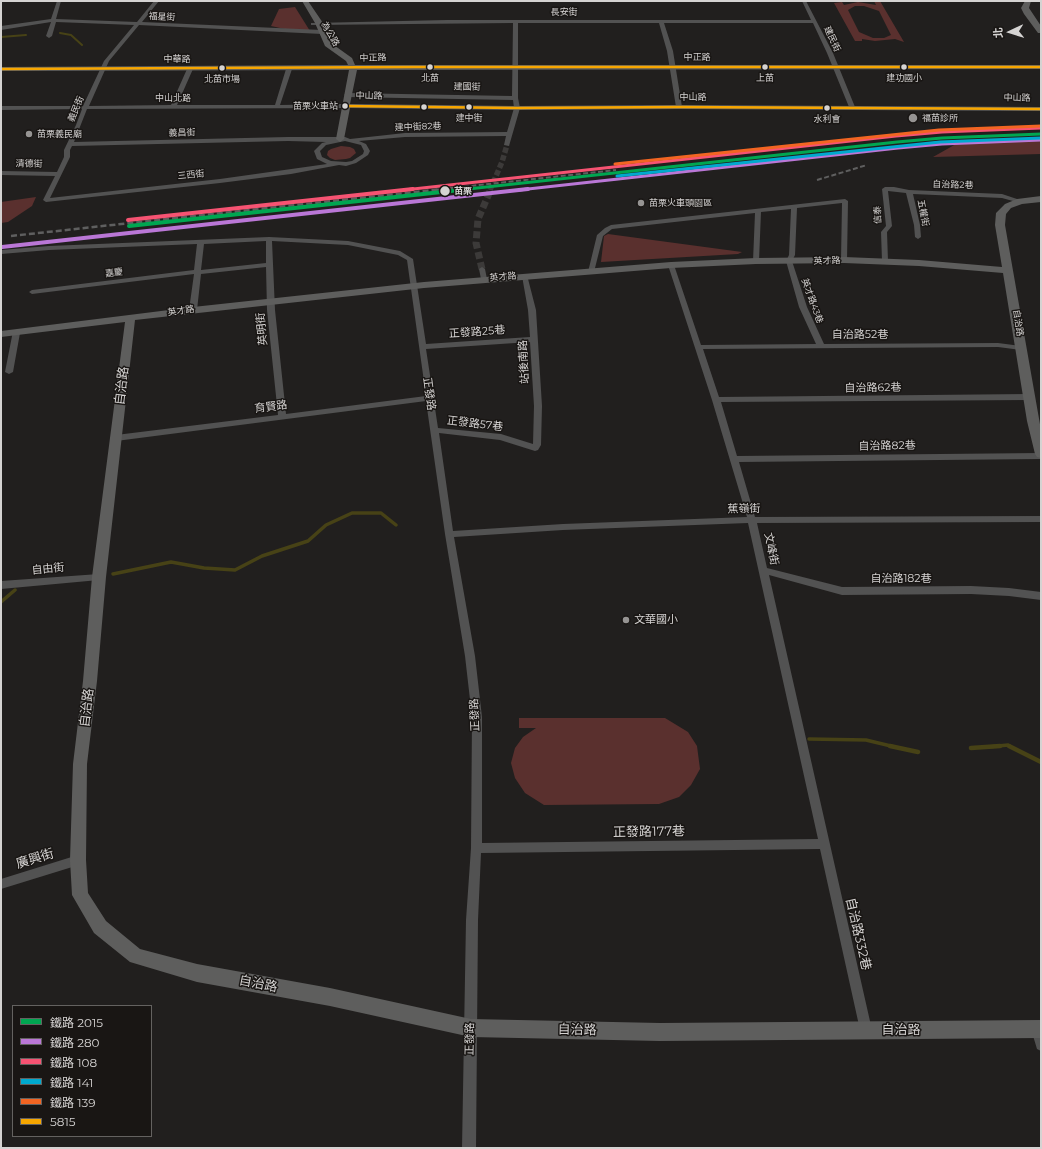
<!DOCTYPE html>
<html>
<head>
<meta charset="utf-8">
<style>
  body { margin:0 }
  #map { position:relative; width:1042px; height:1149px; overflow:hidden; background:#211f1e; font-family:Montserrat,"Noto Sans TC",sans-serif }
  canvas { display:block }
  .frame { position:absolute; inset:0; border:2px solid #d5d3d2; pointer-events:none }
  .legend { position:absolute; left:12px; top:1005px; width:140px; height:132px; box-sizing:border-box; background:#191614; border:1px solid #646260; margin:0; padding:5px 7px; list-style:none; font-size:12px; color:#d5d3d2 }
  .legend li { display:flex; align-items:center; gap:8px; height:20px }
  .legend b { width:20px; border:1px solid #646260 }
  .north { position:absolute; left:990px; top:12px; width:40px; height:40px; -webkit-text-stroke:3px #191614; paint-order:stroke; rotate:266deg; font-size:11px; font-weight:700; line-height:16px; text-align:center; color:#d5d3d2 }
  .north::after { content:''; display:block; margin:auto; width:14px; height:18px; background:#d5d3d2; clip-path:polygon(50% 0,100% 100%,50% 72%,0 100%) }
</style>
</head>
<body>
<div id="map">
<canvas width="1042" height="1149"></canvas>
<div class="frame"></div>
<ul class="legend">
<li><b style="height:5px;background:#00a651"></b>鐵路 2015</li>
<li><b style="height:5px;background:#ba77d6"></b>鐵路 280</li>
<li><b style="height:5px;background:#f65372"></b>鐵路 108</li>
<li><b style="height:5px;background:#00a9ce"></b>鐵路 141</li>
<li><b style="height:5px;background:#f26522"></b>鐵路 139</li>
<li><b style="height:5px;background:#f7a600"></b>5815</li>
</ul>
<div class="north">北</div>
</div>
<script>
const context = document.querySelector('canvas').getContext('2d');
context.lineJoin = 'round';
function fillPath(path, color) { context.fillStyle = color; context.fill(path, 'evenodd'); }
const toPath = rows => new Path2D(rows.map(r => 'M' + r).join(''));
function stroke(path, color, width, dash) { context.strokeStyle = color; context.lineWidth = width; context.lineCap = dash ? 'butt' : 'round'; context.setLineDash(dash || []); context.stroke(path); }
function drawText(font, color, halo, rows, align = 'center') {
  context.font = font + ' Montserrat,"Noto Sans TC",sans-serif'; context.lineWidth = 3; context.setLineDash([]); context.textBaseline = 'middle'; context.strokeStyle = halo; context.fillStyle = color; for (const [text, x, y, turn = 0] of rows) {
    context.save(); context.translate(x, y); context.rotate((+turn || 0) * Math.PI / 180); context.textAlign = isNaN(turn) ? turn : align; if (halo) context.strokeText(text, 0, 0); context.fillText(text, 0, 0); context.restore();
  }
}
const green = toPath([
  [874,1,880,1,904,42,895,39,875,41,862,39,862,41,855,41,834,3,842,2,844,5,858,2,876,5],
  [855,6,864,6,879,11,891,35,884,38,873,38,859,32,848,10],
  [295,7,310,31,289,30,271,26,279,9],
  [1041,138,1041,154,933,157,956,144,983,139],
  [341,146,350,147,354,149,356,153,350,158,346,159,335,160,330,158,327,155,328,151,331,149],
  [36,197,32,206,8,222,1,223,1,202],
  [608,234,742,252,738,254,601,262,604,236],
  [519,718,665,718,688,732,697,746,700,769,691,785,679,797,659,804,544,805,525,793,515,778,511,763,515,748,523,737,536,728,519,728]
]);
const streamFar2 = toPath([
  [60,33,71,35,82,45],
  [1,37,26,35]
]);
const streamFar1 = toPath([
  [113,574,171,562,204,568,235,570,262,556,308,541,326,525,352,513,381,513,396,525],
  [1,602,15,590],
  [809,739,866,740,895,747],
  [988,747,1008,745,1011,747]
]);
const stream = toPath([
  [890,746,918,752],
  [1009,746,1041,762],
  [971,748,1000,746]
]);
const streetTunnelFar1 = toPath([
  [490,190,502,162,507,145]
]);
const streetTunnel = toPath([
  [482,269,476,243,478,219,491,189]
]);
const street = toPath([
  [57,1,61,1,56,19,137,22,154,1,159,1,142,22,322,30,325,32,322,34,139,25,109,61,89,106,171,105,187,69,190,67,193,69,177,105,275,105,286,69,289,67,292,69,280,105,345,104,348,106,345,108,87,109,74,142,288,137,345,137,350,139,405,133,507,132,514,108,513,100,347,97,344,95,347,93,512,96,513,23,311,25,311,23,313,23,447,20,811,20,802,1,806,1,833,53,855,107,852,109,849,107,827,53,813,23,664,23,673,51,682,107,679,109,676,107,667,51,659,23,518,23,518,98,520,108,509,146,504,145,506,136,405,137,359,141,366,144,370,151,368,155,356,163,346,166,339,165,291,174,220,183,46,202,43,200,55,176,1,175,1,171,57,172,64,157,64,150,76,125,82,109,1,110,1,106,83,106,104,61,134,25,56,22,52,36,49,38,46,36,51,22,1,30,1,26,51,19,57,1],
  [288,141,326,142,322,143,314,151,317,159,327,164,220,179,50,198,70,157,70,150,72,146,288,141],
  [345,141,361,145,364,151,363,154,352,161,346,162,331,161,322,157,320,151,326,145,345,141],
  [894,187,909,190,1002,194,1023,201,1020,203,1002,198,913,194,920,225,921,237,918,239,915,237,914,225,906,193,888,191,892,226,887,232,888,261,885,263,882,261,881,232,886,226,882,189,885,187,894,187],
  [845,199,848,201,847,260,844,262,841,260,842,203,797,208,795,255,792,261,807,307,824,344,998,343,1021,346,1025,348,1021,350,998,347,703,349,719,397,1029,394,1033,397,1029,400,721,402,737,456,1041,453,1041,459,739,462,755,517,1041,516,1041,522,757,523,767,568,842,587,971,586,1009,588,1041,592,1041,600,1009,596,971,594,842,595,769,575,872,1030,870,1034,866,1036,862,1034,860,1030,820,849,481,853,478,920,476,1148,462,1148,466,920,471,848,472,717,465,656,445,534,426,401,116,441,113,440,112,438,113,436,116,435,278,415,267,310,266,267,201,274,197,310,193,312,189,310,194,274,32,294,29,292,32,290,194,270,197,244,49,250,1,254,1,250,49,246,269,237,348,241,400,251,413,259,426,344,530,337,528,310,522,276,523,275,527,275,536,310,542,406,541,445,538,450,535,451,500,440,439,433,453,531,563,524,747,517,712,400,668,265,671,263,674,265,701,345,816,344,799,307,786,261,789,255,791,209,761,212,759,261,756,263,753,261,755,213,612,229,603,236,594,272,591,274,588,272,597,235,605,228,611,225,845,199],
  [266,241,266,263,201,270,204,244,266,241],
  [272,241,348,245,398,255,407,260,426,396,286,414,275,310,272,241],
  [530,342,534,406,533,444,501,434,438,428,426,349,530,342],
  [748,523,818,839,482,843,482,717,475,656,454,537,563,530,748,523],
  [482,267,485,269,487,279,484,281,481,279,479,269,482,267],
  [13,331,19,331,20,333,13,372,9,374,5,372,13,331],
  [99,574,102,575,104,577,102,579,99,580,1,589,1,581,99,574],
  [78,855,82,856,84,860,82,864,1,889,1,879,78,855],
  [1037,1023,1041,1025,1041,1051,1037,1049,1031,1029,1033,1025,1037,1023]
]);
const secondary = toPath([
  [302,1,308,1,323,23,331,43,352,58,355,65,1041,65,1041,69,357,70,350,104,517,106,679,105,1041,107,1041,111,679,109,517,110,350,108,344,139,340,142,336,139,349,70,1,71,1,67,348,65,346,61,325,46,315,23,302,1],
  [1025,1,1031,1,1029,8,1041,26,1041,33,1038,33,1024,14,1021,8,1025,1],
  [1041,196,1041,202,1022,204,1011,208,1006,214,1005,225,1041,430,1041,458,1037,457,1035,454,1027,421,1003,273,919,266,844,263,756,264,671,268,424,288,135,320,106,577,97,681,87,764,86,860,88,893,106,921,140,949,197,964,330,988,471,1019,660,1023,1041,1020,1041,1038,660,1041,471,1037,330,1006,197,982,130,962,94,933,72,895,70,860,73,764,83,681,92,577,125,322,1,337,1,331,193,307,424,282,671,262,756,258,844,257,919,260,1002,267,995,225,996,213,1005,204,1017,199,1041,196]
]);
const railFar1 = toPath([
  [817,180,867,165],
  [434,190,616,170]
]);
const rail = toPath([
  [11,236,443,189]
]);
const bus1 = toPath([
  [1,69,412,67,1041,67],
  [345,106,517,108,679,107,1041,109]
]);
const rail1Far1 = toPath([
  [459,190,897,142,942,138,1041,134]
]);
const rail1 = toPath([
  [129,226,469,189]
]);
const rail2Far1 = toPath([
  [519,190,898,148,942,144,1041,140]
]);
const rail2 = toPath([
  [2,247,528,189]
]);
const rail3Far1 = toPath([
  [404,190,896,136,942,132,1041,128]
]);
const rail3 = toPath([
  [128,220,413,189]
]);
const rail4 = toPath([
  [617,176,940,142,1041,138]
]);
const rail5 = toPath([
  [615,164,939,130,1041,126]
]);
const markers = [
  [430,67,3.5,"#d5d3d2"],
  [765,67,3.5,"#d5d3d2"],
  [904,67,3.5,"#d5d3d2"],
  [222,68,3.5,"#d5d3d2"],
  [345,106,3.5,"#d5d3d2"],
  [424,107,3.5,"#d5d3d2"],
  [469,107,3.5,"#d5d3d2"],
  [827,108,3.5,"#d5d3d2"],
  [913,118,5,"#969493"],
  [29,134,4,"#969493"],
  [445,191,5.5,"#d5d3d2"],
  [641,203,4,"#969493"],
  [626,620,4,"#969493"]
];
const farStreetnames = [
  ["長安街",564,12],
  ["福星街",162,17,3],
  ["為公路",330,34,60],
  ["建民街",832,39,65],
  ["中正路",697,57],
  ["中正路",373,58,-1],
  ["中華路",177,59],
  ["建國街",467,87,1],
  ["中山路",369,96,1],
  ["中山路",693,97],
  ["中山北路",173,98],
  ["中山路",1017,98,1],
  ["義民街",76,109,-67],
  ["建中街82巷",418,127,-2],
  ["義昌街",182,133,-1],
  ["清德街",29,164,1],
  ["三西街",191,175,-6],
  ["自治路2巷",953,185,2],
  ["五權街",923,213,79],
  ["信泰",878,215,-93],
  ["英才路",827,261,-1],
  ["嘉慶",114,273,-7],
  ["英才路",503,277,-5],
  ["英才路43巷",812,301,70],
  ["英才路",181,311,-8],
  ["自治路",1018,323,81]
];
const farBusnames = [
  ["北苗",430,78],
  ["上苗",765,78],
  ["建功國小",904,78],
  ["北苗市場",222,79],
  ["苗栗火車站",338,106,"right"],
  ["建中街",469,118],
  ["水利會",827,119]
];
const farPoinames = [
  ["福苗診所",922,118],
  ["苗栗義民廟",37,134],
  ["苗栗火車頭園區",649,203]
];
const farStopnames = [
  ["苗栗",454,191]
];
const streetNames = [
  ["英明街",262,329,-95],
  ["正發路25巷",477,332,-4],
  ["自治路52巷",860,335],
  ["站後南路",524,362,-93],
  ["自治路62巷",873,388,-1],
  ["正發路",429,394,82],
  ["育賢路",271,407,-7],
  ["正發路57巷",475,424,7],
  ["自治路82巷",887,446,-1],
  ["蕉嶺街",744,509,-1],
  ["文峰街",771,549,78],
  ["自由街",48,569,-6],
  ["自治路182巷",901,579],
  ["正發路",475,715,-93],
  ["正發路",470,1039,-89]
];
const poiNames = [
  ["文華國小",634,620]
];
const nearStreetnames = [
  ["自治路",122,386,-83],
  ["自治路",87,708,-83],
  ["正發路177巷",649,832,-1],
  ["廣興街",35,859,-17],
  ["自治路332巷",858,934,77],
  ["自治路",258,984,11],
  ["自治路",577,1030,1],
  ["自治路",901,1030]
];
fillPath(green, '#5a302e');
stroke(streamFar2, '#474216', 2);
stroke(streamFar1, '#474216', 3.5);
stroke(stream, '#474216', 4.5);
stroke(streetTunnelFar1, '#3c3a39', 5.5, [5.5, 2.5]);
stroke(streetTunnel, '#3c3a39', 7, [7, 3.5]);
fillPath(street, '#525252');
fillPath(secondary, '#5e5e5d');
stroke(railFar1, '#5f5f5f', 2, [5, 2.5]);
stroke(rail, '#5f5f5f', 2.5, [6, 3]);
stroke(bus1, '#f7a600', 2.5);
stroke(rail1Far1, '#00a651', 3);
stroke(rail1, '#00a651', 4);
stroke(rail2Far1, '#ba77d6', 3);
stroke(rail2, '#ba77d6', 4);
stroke(rail3Far1, '#f65372', 3);
stroke(rail3, '#f65372', 4);
stroke(rail4, '#00a9ce', 3);
stroke(rail5, '#f26522', 3);
for (const [x, y, r, color] of markers) { const dot = new Path2D(); dot.arc(x, y, r, 0, 2 * Math.PI); context.fillStyle = color; context.fill(dot); stroke(dot, '#191614', 1.5); }
drawText('9px', '#d5d3d2', '#191614', farStreetnames);
drawText('9px', '#d5d3d2', '#191614', farBusnames);
drawText('9px', '#d5d3d2', '#191614', farPoinames, 'left');
drawText('bold 9px', '#d5d3d2', '#191614', farStopnames, 'left');
drawText('11px', '#d5d3d2', '#191614', streetNames);
drawText('11px', '#d5d3d2', '#191614', poiNames, 'left');
drawText('13px', '#d5d3d2', '#191614', nearStreetnames);
</script>
</body>
</html>
